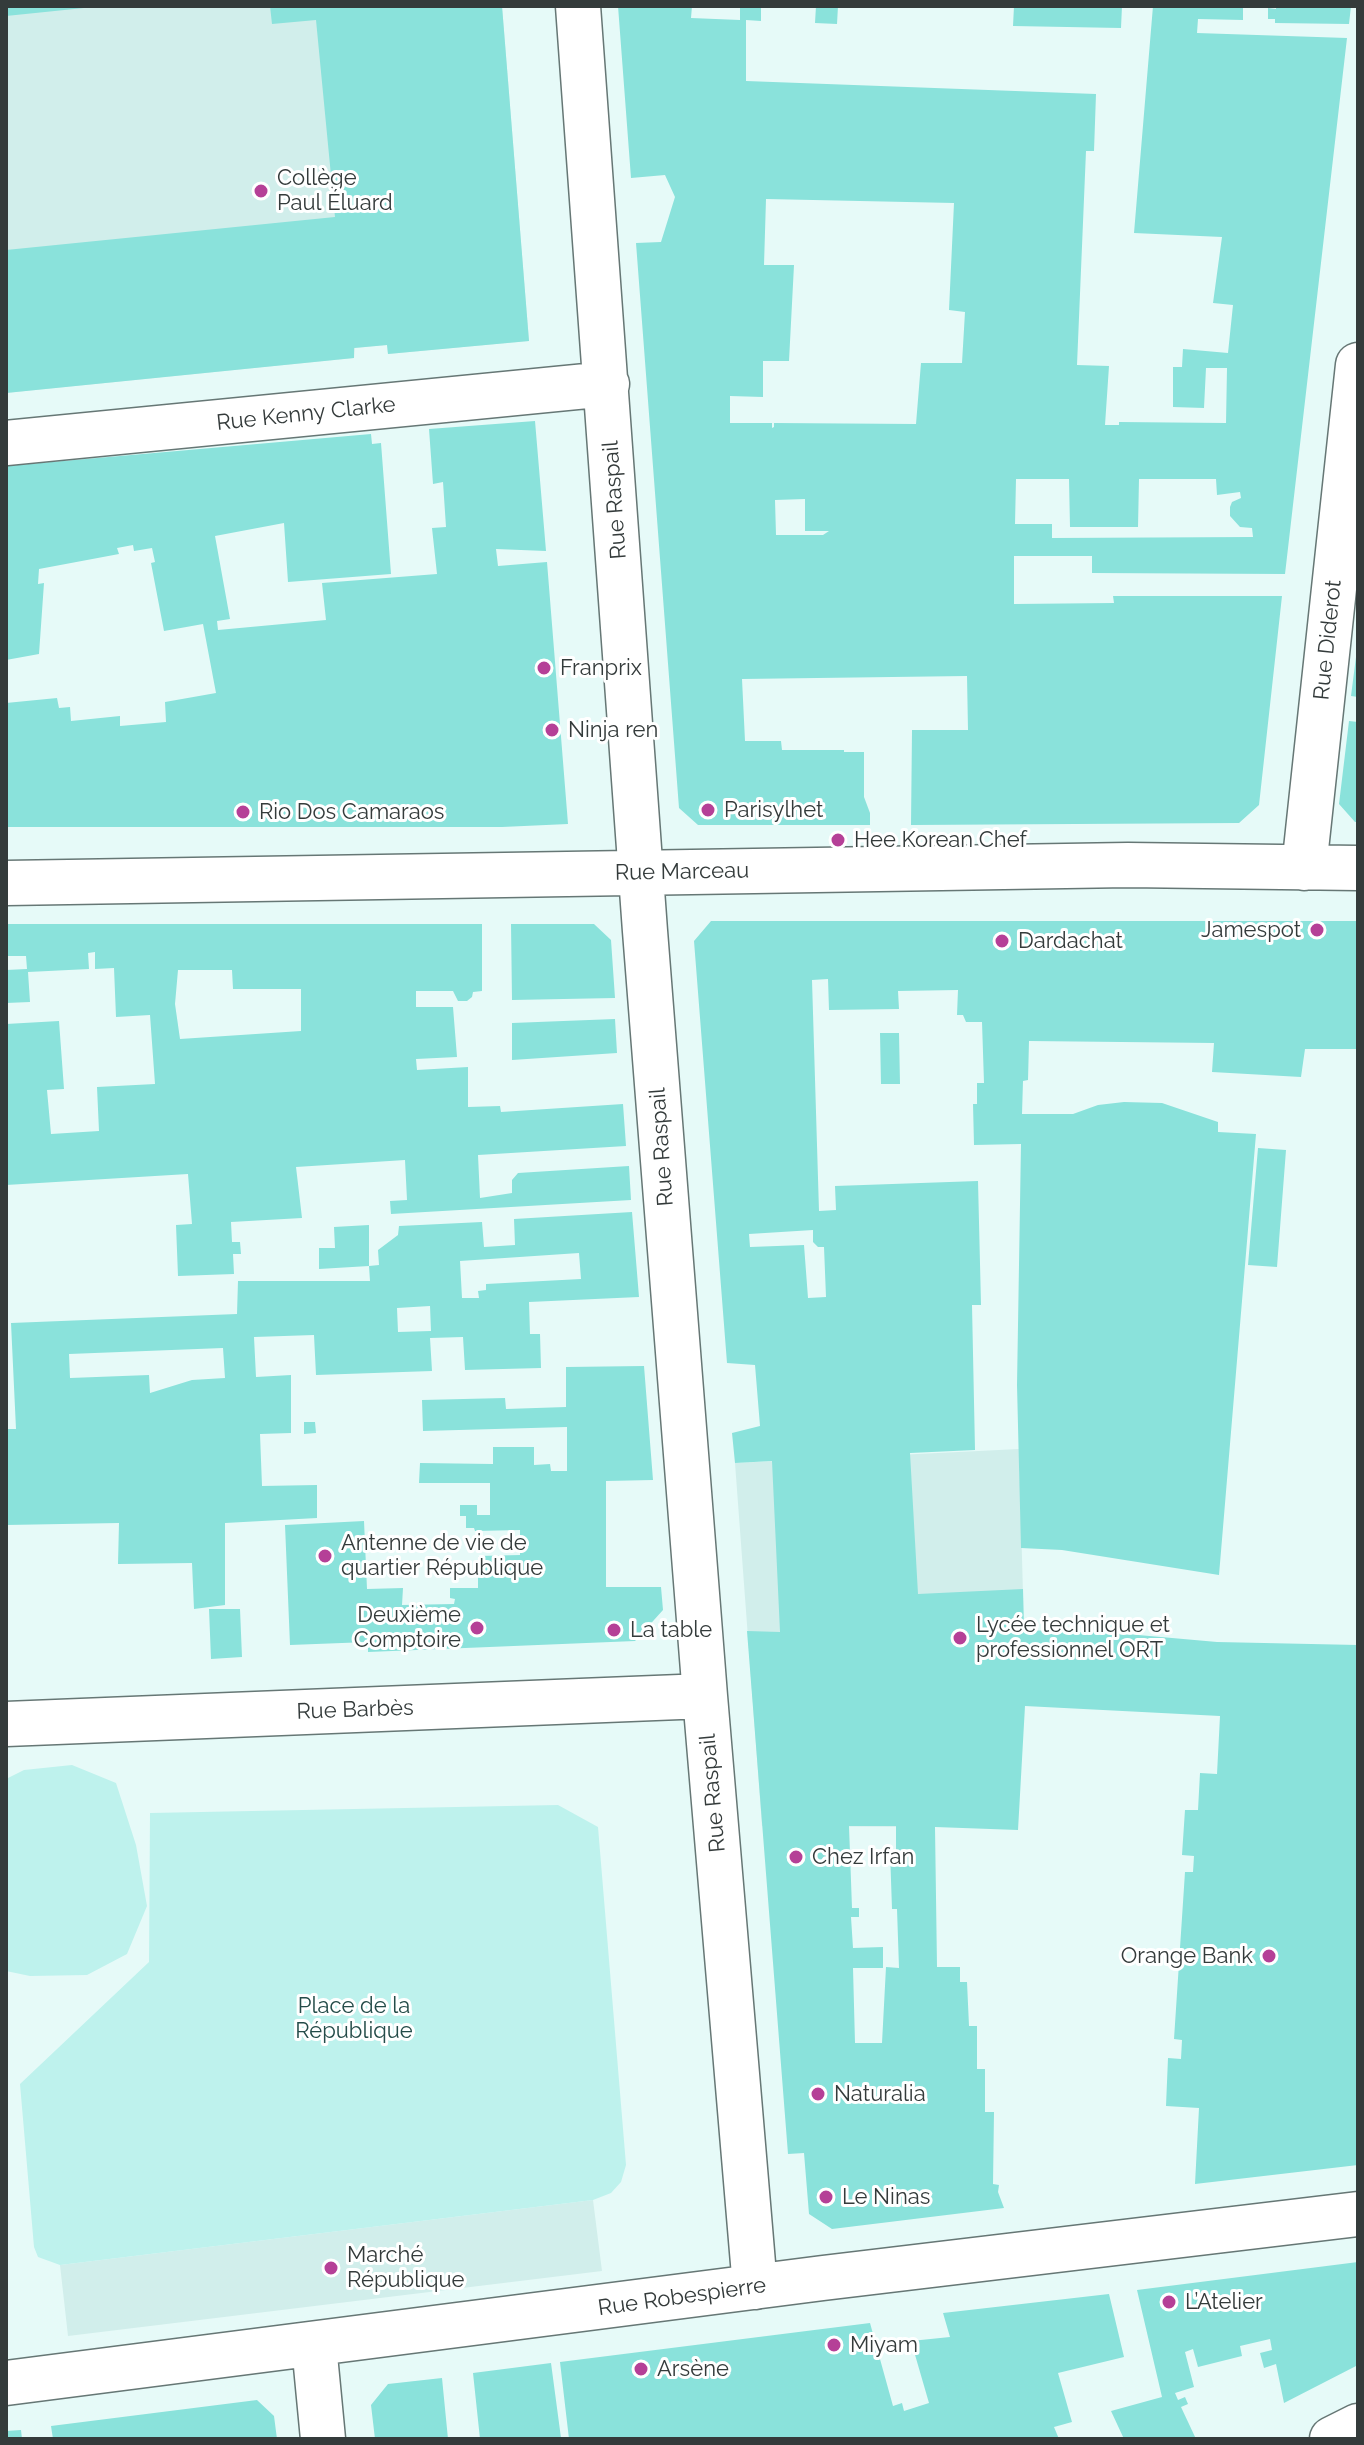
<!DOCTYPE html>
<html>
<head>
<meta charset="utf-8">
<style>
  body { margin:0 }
  #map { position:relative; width:1364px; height:2445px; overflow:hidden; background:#e6faf8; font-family:Raleway,sans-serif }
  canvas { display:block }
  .frame { position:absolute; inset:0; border:8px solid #343b3b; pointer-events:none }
</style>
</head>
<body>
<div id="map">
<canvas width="1364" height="2445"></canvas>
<div class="frame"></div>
</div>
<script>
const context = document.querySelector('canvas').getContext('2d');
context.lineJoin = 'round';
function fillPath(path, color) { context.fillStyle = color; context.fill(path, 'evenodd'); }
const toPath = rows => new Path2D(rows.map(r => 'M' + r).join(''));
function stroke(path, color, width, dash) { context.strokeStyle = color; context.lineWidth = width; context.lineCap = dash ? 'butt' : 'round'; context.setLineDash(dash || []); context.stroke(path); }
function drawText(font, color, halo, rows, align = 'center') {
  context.font = font + ' Raleway,sans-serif'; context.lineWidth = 6; context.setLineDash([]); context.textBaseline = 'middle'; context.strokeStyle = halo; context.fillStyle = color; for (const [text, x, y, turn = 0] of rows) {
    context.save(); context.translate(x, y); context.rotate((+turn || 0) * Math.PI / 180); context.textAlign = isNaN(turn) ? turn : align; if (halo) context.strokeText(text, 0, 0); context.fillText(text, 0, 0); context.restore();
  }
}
const built = toPath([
  [6,6,502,6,529,341,388,354,387,345,355,348,354,358,6,393],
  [1019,1449,1024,1630,1127,1634,1025,1706,935,1827,762,1826,735,1463],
  [593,2200,602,2271,68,2336,60,2265]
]);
const green = toPath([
  [72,1765,116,1783,136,1845,147,1906,127,1954,87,1975,30,1976,6,1971,6,1779,24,1770],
  [558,1805,598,1827,626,2165,621,2182,611,2193,593,2200,60,2265,38,2257,34,2247,20,2084,149,1962,150,1813]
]);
const building = toPath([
  [6,6,83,6,84,8,6,16],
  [270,6,502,6,529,341,388,354,387,345,354,348,354,358,6,393,6,250,335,217,316,20,272,24],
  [618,6,692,6,691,18,740,20,740,6,761,6,761,21,746,20,746,81,1096,94,1094,151,1086,151,1077,365,1109,366,1105,425,1119,425,1119,422,1226,423,1227,368,1206,368,1204,408,1173,407,1173,367,1182,367,1183,349,1228,353,1233,305,1213,303,1222,237,1134,233,1153,6,1243,6,1243,20,1198,19,1197,33,1347,38,1285,574,1092,573,1092,556,1014,556,1014,604,1114,603,1113,596,1282,596,1259,805,1239,823,911,825,912,730,968,730,967,676,742,679,745,741,781,741,782,750,844,750,844,752,864,752,864,797,870,813,870,825,698,825,679,808,636,243,661,242,675,197,665,175,631,178],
  [766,199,954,203,949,310,965,312,962,363,921,363,916,424,774,423,774,427,772,428,772,423,730,423,730,396,763,397,763,361,789,361,794,265,764,265],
  [1016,479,1069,479,1070,527,1138,527,1139,479,1216,479,1217,495,1240,492,1241,498,1232,502,1230,507,1230,516,1240,527,1252,528,1253,537,1052,538,1052,524,1015,524],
  [805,499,805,531,829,531,823,535,776,535,775,500],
  [816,6,838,6,837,24,815,23],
  [1014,6,1122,6,1121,28,1013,26],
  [1276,6,1351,6,1349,24,1275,23,1275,19,1268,19,1268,8,1276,9],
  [535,421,546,551,496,549,498,566,547,562,568,824,502,827,6,827,6,703,57,698,59,708,70,707,71,721,120,716,120,726,166,722,165,702,216,693,203,624,164,631,151,563,155,562,152,548,134,551,133,545,117,548,119,554,39,569,38,584,44,583,39,654,6,660,6,466,371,434,372,444,381,443,391,574,288,582,284,523,215,536,230,619,217,621,218,630,326,620,322,583,437,574,432,528,446,527,443,482,433,484,429,429],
  [1356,657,1358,657,1358,697,1351,696],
  [1349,721,1358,722,1358,822,1355,822,1339,804],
  [711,921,1358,921,1358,1049,1305,1049,1301,1077,1212,1072,1214,1043,1029,1041,1028,1080,1023,1081,1022,1114,1073,1114,1098,1105,1124,1102,1162,1103,1218,1122,1218,1132,1256,1134,1219,1575,1062,1550,1021,1548,1017,1385,1021,1144,974,1145,973,1104,977,1104,977,1083,984,1083,982,1022,966,1022,963,1015,957,1015,958,990,898,991,899,1009,829,1010,828,979,812,980,819,1211,836,1210,835,1186,978,1181,981,1305,972,1305,975,1450,910,1453,918,1594,1023,1589,1024,1630,1127,1634,1217,1642,1358,1645,1358,2165,1195,2184,1199,2108,1166,2106,1168,2058,1181,2059,1182,2040,1174,2039,1185,1872,1193,1872,1194,1856,1182,1855,1185,1810,1198,1810,1200,1773,1217,1774,1220,1716,1025,1706,1018,1830,935,1827,937,1967,960,1967,960,1982,967,1982,969,2026,977,2026,977,2069,985,2069,985,2112,994,2112,993,2184,999,2185,998,2192,1004,2208,832,2229,809,2214,804,2153,788,2154,747,1631,780,1632,772,1461,735,1463,732,1433,760,1426,755,1365,727,1363,694,941],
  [813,1230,813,1242,818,1247,824,1247,826,1297,808,1298,804,1245,750,1247,749,1234],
  [849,1826,896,1826,896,1851,890,1851,892,1909,897,1909,899,1968,886,1967,882,2043,855,2043,853,1968,883,1968,883,1947,853,1948,851,1917,859,1917,859,1908,852,1908],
  [6,924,482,924,482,991,473,992,472,997,467,1001,458,1001,453,991,416,991,416,1007,453,1007,457,1057,416,1059,417,1070,468,1067,468,1107,500,1106,501,1112,623,1104,626,1146,478,1155,480,1198,512,1193,512,1180,518,1173,629,1166,631,1200,391,1214,390,1201,407,1200,405,1160,296,1167,302,1218,231,1222,232,1242,240,1242,241,1254,233,1254,234,1274,178,1276,176,1225,192,1224,188,1174,6,1185,6,1024,59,1021,64,1089,47,1090,51,1134,99,1131,97,1087,155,1084,150,1015,116,1017,114,968,95,969,95,952,88,953,89,969,28,972,30,1002,6,1003,6,970,27,969,26,956,6,956],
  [178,970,232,970,233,989,301,989,301,1031,180,1039,175,1004],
  [511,924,594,924,611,940,615,998,512,1000],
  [615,1019,617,1053,512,1060,512,1023],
  [880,1033,899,1033,900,1084,881,1084],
  [1258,1148,1286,1150,1277,1267,1248,1265],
  [632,1212,639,1297,529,1302,530,1334,540,1334,541,1368,465,1370,463,1337,430,1338,432,1371,316,1375,314,1335,254,1337,256,1377,291,1375,291,1433,260,1434,262,1486,317,1485,317,1518,225,1523,225,1605,194,1609,192,1563,118,1564,119,1523,6,1525,6,1429,16,1429,11,1323,237,1314,238,1281,370,1281,369,1266,379,1265,378,1250,398,1235,399,1226,482,1222,484,1247,515,1245,514,1219],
  [579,1253,581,1279,486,1284,486,1290,478,1291,479,1298,462,1298,460,1261],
  [430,1306,431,1331,398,1332,397,1308],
  [223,1348,225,1378,192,1380,150,1393,149,1375,70,1378,69,1354],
  [369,1225,369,1266,319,1269,319,1248,335,1248,334,1227],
  [644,1366,653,1480,606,1481,606,1587,661,1587,663,1610,635,1641,368,1652,368,1642,290,1645,285,1525,364,1521,367,1589,403,1588,402,1605,454,1604,455,1599,450,1598,450,1588,478,1588,478,1556,520,1555,520,1530,475,1531,474,1528,466,1528,466,1516,460,1516,460,1505,477,1505,477,1515,490,1515,490,1483,419,1483,420,1463,493,1464,493,1447,534,1447,534,1465,550,1464,551,1471,567,1471,567,1427,423,1431,422,1400,505,1398,506,1409,566,1407,566,1367],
  [304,1422,315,1422,316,1433,304,1434],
  [209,1609,240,1609,242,1657,211,1659],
  [1358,2262,1358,2365,1284,2403,1276,2364,1264,2368,1260,2353,1272,2350,1270,2339,1240,2346,1242,2356,1198,2367,1193,2349,1185,2352,1194,2387,1175,2393,1178,2400,1185,2397,1188,2404,1181,2407,1196,2439,1124,2439,1111,2411,1162,2397,1137,2290],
  [1109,2294,1124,2357,1058,2373,1072,2422,1054,2427,1059,2439,569,2439,560,2362,870,2323,893,2406,902,2403,904,2411,929,2403,911,2341,950,2337,943,2313],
  [551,2363,561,2438,480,2439,473,2373],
  [442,2378,448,2439,375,2439,371,2405,388,2384],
  [257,2400,274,2416,277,2439,53,2439,51,2426],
  [21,2430,22,2439,6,2439,6,2431]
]);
const minor = toPath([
  [578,6,645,931,705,1696,755,2287],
  [6,443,607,384],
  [1304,868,1358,365],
  [6,883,1128,865,1358,868],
  [6,1724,705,1696],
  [314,2345,323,2439],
  [6,2383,823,2278,1358,2214],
  [1332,2439,1358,2426]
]);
const markers = [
  [261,191,8,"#b54097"],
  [544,668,8,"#b54097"],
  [552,730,8,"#b54097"],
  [708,810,8,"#b54097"],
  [243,812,8,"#b54097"],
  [838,840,8,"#b54097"],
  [1317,930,8,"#b54097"],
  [1002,941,8,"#b54097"],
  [325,1556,8,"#b54097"],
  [477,1628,8,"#b54097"],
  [614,1630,8,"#b54097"],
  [960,1638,8,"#b54097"],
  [796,1857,8,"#b54097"],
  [1269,1956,8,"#b54097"],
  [818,2094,8,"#b54097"],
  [826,2197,8,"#b54097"],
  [331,2268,8,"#b54097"],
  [1169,2302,8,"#b54097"],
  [834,2345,8,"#b54097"],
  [641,2369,8,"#b54097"]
];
const poiNames = [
  ["Collège",277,178],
  ["Paul Éluard",277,203],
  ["Franprix",560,668],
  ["Ninja ren",568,730],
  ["Parisylhet",724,810],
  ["Rio Dos Camaraos",259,812],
  ["Hee Korean Chef",854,840],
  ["Jamespot",1301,930,"right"],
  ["Dardachat",1018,941],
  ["Antenne de vie de",341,1543],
  ["quartier République",341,1568],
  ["Deuxième",461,1615,"right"],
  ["Comptoire",461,1640,"right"],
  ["Lycée technique et",976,1625],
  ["professionnel ORT",976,1650],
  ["La table",630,1630],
  ["Chez Irfan",812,1857],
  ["Orange Bank",1253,1956,"right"],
  ["Naturalia",834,2094],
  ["Le Ninas",842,2197],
  ["Marché",347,2255],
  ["République",347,2280],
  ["L’Atelier",1185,2302],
  ["Miyam",850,2345],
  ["Arsène",657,2369]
];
const streetNames = [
  ["Rue Kenny Clarke",306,414,-6],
  ["Rue Raspail",615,500,-94],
  ["Rue Diderot",1328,640,-84],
  ["Rue Marceau",682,872,-1],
  ["Rue Raspail",662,1147,-94],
  ["Rue Barbès",355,1710,-2],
  ["Rue Raspail",713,1793,-95],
  ["Rue Robespierre",682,2297,-8]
];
const parkNames = [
  ["Place de la",354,2006],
  ["République",354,2031]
];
fillPath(built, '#d1eeeb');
fillPath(green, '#bef2ed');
fillPath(building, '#8ae2db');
stroke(minor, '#667775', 47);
stroke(minor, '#fff', 44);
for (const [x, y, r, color] of markers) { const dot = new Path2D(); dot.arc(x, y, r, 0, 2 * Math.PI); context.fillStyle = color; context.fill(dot); stroke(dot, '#fff', 3); }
drawText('22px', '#343b3b', '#fff', poiNames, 'left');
drawText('22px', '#343b3b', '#fff', streetNames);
drawText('22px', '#244c49', '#fff', parkNames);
</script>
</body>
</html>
